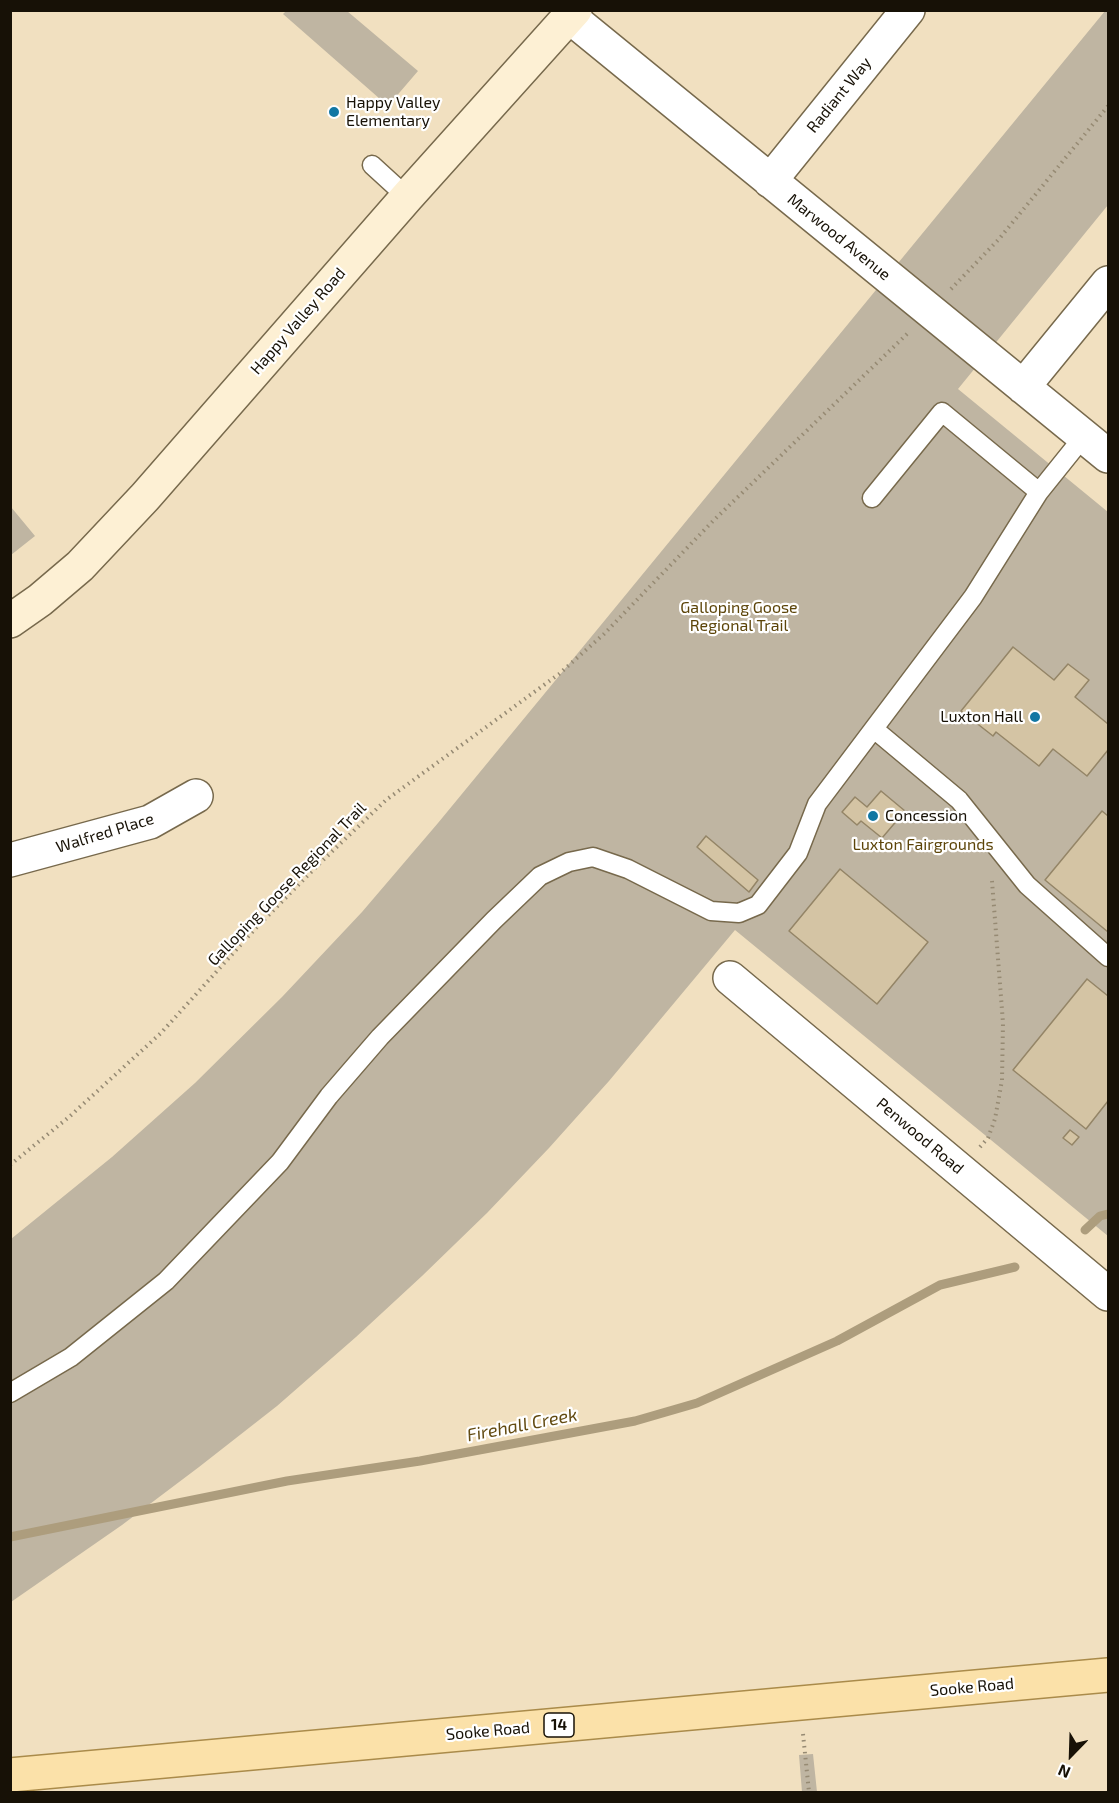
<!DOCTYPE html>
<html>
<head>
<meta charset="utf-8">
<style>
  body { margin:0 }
  #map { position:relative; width:1119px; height:1803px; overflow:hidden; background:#f1e0c0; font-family:"Exo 2",sans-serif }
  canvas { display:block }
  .frame { position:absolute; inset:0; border:12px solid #171106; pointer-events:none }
  .north { position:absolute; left:1041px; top:1725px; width:60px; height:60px; -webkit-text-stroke:4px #fff; paint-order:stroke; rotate:203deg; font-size:16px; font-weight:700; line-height:24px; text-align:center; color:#171106 }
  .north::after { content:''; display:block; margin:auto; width:21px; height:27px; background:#171106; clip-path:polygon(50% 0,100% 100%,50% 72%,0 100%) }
</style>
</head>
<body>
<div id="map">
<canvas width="1119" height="1803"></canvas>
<div class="frame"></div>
<div class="north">N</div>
</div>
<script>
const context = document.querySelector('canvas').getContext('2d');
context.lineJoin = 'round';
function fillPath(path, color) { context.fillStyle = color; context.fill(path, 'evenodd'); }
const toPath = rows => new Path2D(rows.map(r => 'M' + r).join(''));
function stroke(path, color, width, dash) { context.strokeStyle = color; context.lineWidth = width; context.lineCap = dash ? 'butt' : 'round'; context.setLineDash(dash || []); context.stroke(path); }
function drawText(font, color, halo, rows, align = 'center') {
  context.font = font + ' "Exo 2",sans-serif'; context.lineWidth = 4.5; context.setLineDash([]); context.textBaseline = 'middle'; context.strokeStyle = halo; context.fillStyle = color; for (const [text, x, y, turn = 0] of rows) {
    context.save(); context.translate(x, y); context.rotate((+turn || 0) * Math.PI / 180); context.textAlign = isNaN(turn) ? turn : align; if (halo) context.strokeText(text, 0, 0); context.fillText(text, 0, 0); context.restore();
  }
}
const green = toPath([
  [286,11,347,11,418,71,388,106,283,14],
  [1105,11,1108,11,1108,205,958,389,1108,512,1108,1236,735,930,609,1081,549,1148,487,1213,422,1276,356,1337,277,1406,199,1467,122,1525,11,1602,11,1239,112,1157,195,1083,282,997,362,912,438,823,596,631],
  [11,507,35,536,11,555,10,555],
  [813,1754,817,1792,802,1792,799,1755]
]);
const stream = toPath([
  [1085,1230,1100,1216,1108,1214],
  [10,1537,287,1481,420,1461,635,1421,697,1403,837,1341,940,1285,1015,1267]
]);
const building = toPath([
  [1013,647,1054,680,1068,664,1089,680,1075,697,1108,724,1108,750,1087,776,1053,749,1039,766,996,732,993,736,961,711,1013,647],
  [881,791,905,811,882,838,861,821,857,825,842,812,855,797,867,807,881,791],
  [1102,811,1108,816,1108,932,1045,880,1102,811],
  [706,836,758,880,749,892,697,847,706,836],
  [840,869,928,942,877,1004,789,931,840,869],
  [1087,979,1108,996,1108,1101,1086,1129,1013,1070,1087,979],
  [1070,1130,1079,1137,1072,1145,1063,1138,1070,1130]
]);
const path = toPath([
  [951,289,999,239,1108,106],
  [980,1147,988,1138,995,1119,1002,1080,1003,1023,992,881],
  [10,1165,69,1117,161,1033,255,929,319,864,386,800,559,674,604,634,713,521,908,333],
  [803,1734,809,1792]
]);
const service = toPath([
  [372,165,407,197],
  [872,498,942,412,1039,492],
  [874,729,959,800,1027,885,1108,957],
  [10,1393,71,1357,166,1281,280,1162,329,1096,380,1037,494,920,540,876,569,862,593,857,628,869,711,911,739,913,758,905,798,853,817,804,973,597,1039,492,1084,436]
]);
const minor = toPath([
  [570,17,1108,456],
  [770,181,908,10],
  [1023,387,1108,283],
  [10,860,150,822,196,796],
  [730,978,1108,1294]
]);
const secondary = toPath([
  [10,621,40,600,80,566,145,497,407,197,575,10]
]);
const primary = toPath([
  [10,1775,1108,1675]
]);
const markers = [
  [334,112,6,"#1277a3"],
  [1035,717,6,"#1277a3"],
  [873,816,6,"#1277a3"]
];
const shields = [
  [559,1725,30]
];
const shieldNames = [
  ["14",559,1725]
];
const streetNames = [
  ["Radiant Way",839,95,-51],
  ["Marwood Avenue",839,237,39],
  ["Happy Valley Road",298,321,-49],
  ["Walfred Place",105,833,-17],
  ["Galloping Goose Regional Trail",287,884,-46],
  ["Penwood Road",920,1136,40],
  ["Sooke Road",972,1687,-5],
  ["Sooke Road",488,1731,-5]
];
const poiNames = [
  ["Happy Valley",346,103],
  ["Elementary",346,121],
  ["Luxton Hall",1023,717,"right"],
  ["Concession",885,816]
];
const parkNames = [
  ["Galloping Goose",739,608],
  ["Regional Trail",739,626],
  ["Luxton Fairgrounds",923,845]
];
const waterNames = [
  ["Firehall Creek",522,1425,-11]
];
fillPath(green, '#bfb5a2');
stroke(stream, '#ad9d7d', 9);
fillPath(building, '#d4c4a4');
stroke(building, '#948567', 1.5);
stroke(service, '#77694c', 21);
stroke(minor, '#77694c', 36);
stroke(secondary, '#77694c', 36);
stroke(primary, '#aa8b4a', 36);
stroke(path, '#968a73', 4, [1.5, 4.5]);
stroke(service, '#fff', 18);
stroke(minor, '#fff', 33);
stroke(secondary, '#fdf0d4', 33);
stroke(primary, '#fbe1a9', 33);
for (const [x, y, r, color] of markers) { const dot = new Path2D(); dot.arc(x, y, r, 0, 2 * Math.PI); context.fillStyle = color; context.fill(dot); stroke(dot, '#fff', 2); }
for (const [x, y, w] of shields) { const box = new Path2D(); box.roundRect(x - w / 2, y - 12, w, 24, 4.5); context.fillStyle = '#fff'; context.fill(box); stroke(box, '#171106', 1.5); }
drawText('bold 15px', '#171106', null, shieldNames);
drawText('16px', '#171106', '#fff', streetNames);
drawText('16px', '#171106', '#fff', poiNames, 'left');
drawText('16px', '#5c4408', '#fff', parkNames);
drawText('italic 18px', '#634b12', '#fff', waterNames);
</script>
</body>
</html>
